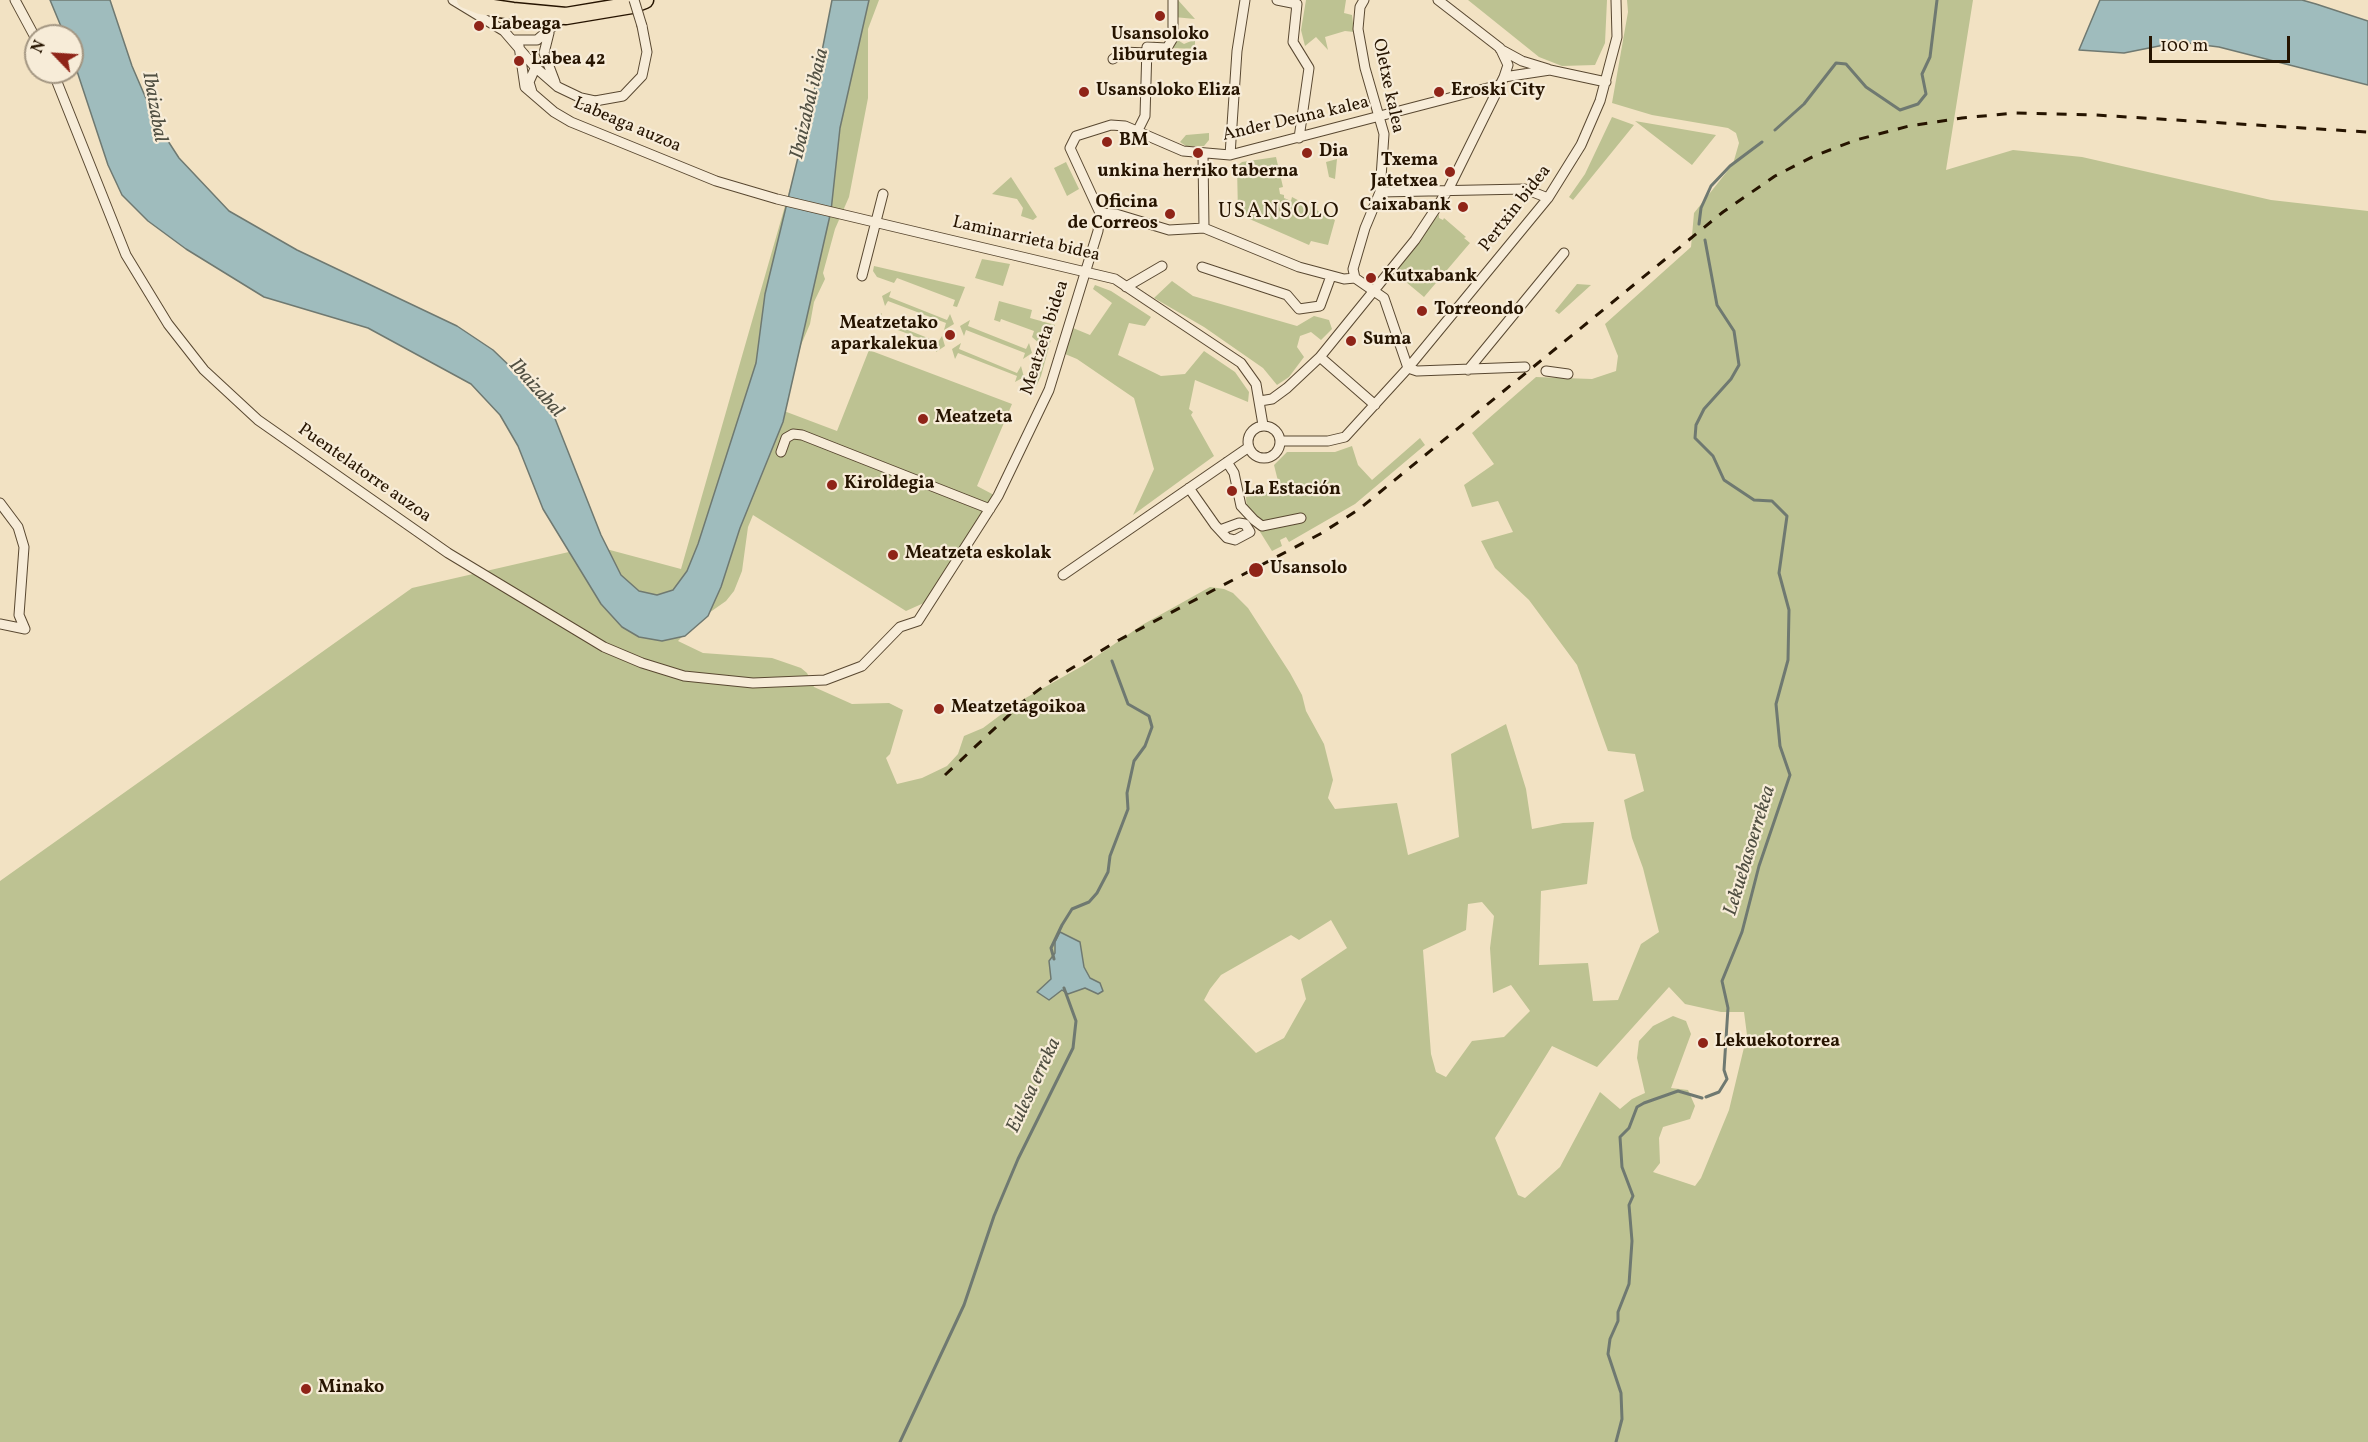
<!DOCTYPE html>
<html>
<head>
<meta charset="utf-8">
<style>
  body { margin:0 }
  #map { position:relative; width:2368px; height:1442px; overflow:hidden; background:#f2e2c3; font-family:Vollkorn,serif }
  canvas { display:block }
  .north { position:absolute; left:24px; top:24px; width:60px; height:60px; box-sizing:border-box; background:#f7ecd8; border:2px solid #a39682; border-radius:50%; rotate:295deg; font-size:16px; font-weight:700; line-height:24px; text-align:center; color:#261400 }
  .north::after { content:''; display:block; margin:auto; width:21px; height:27px; background:#8f2418; clip-path:polygon(50% 0,100% 100%,50% 72%,0 100%) }
  .scale { position:absolute; left:2149px; top:36px; width:141px; height:27px; box-sizing:border-box; border:3px solid #261400; border-top:0; padding-left:8px; font-size:18px; line-height:21px; white-space:nowrap; color:#261400; -webkit-text-stroke:4px #f7ecd8; paint-order:stroke }
</style>
</head>
<body>
<div id="map">
<canvas width="2368" height="1442"></canvas>
<div class="north">N</div>
<div class="scale">100 m</div>
</div>
<script>
const context = document.querySelector('canvas').getContext('2d');
context.lineJoin = 'round';
function fillPath(path, color) { context.fillStyle = color; context.fill(path, 'evenodd'); }
const toPath = rows => new Path2D(rows.map(r => 'M' + r).join(''));
function stroke(path, color, width, dash) { context.strokeStyle = color; context.lineWidth = width; context.lineCap = dash ? 'butt' : 'round'; context.setLineDash(dash || []); context.stroke(path); }
function drawText(font, color, halo, rows, align = 'center') {
  context.font = font + ' Vollkorn,serif'; context.lineWidth = 4.5; context.setLineDash([]); context.textBaseline = 'middle'; context.strokeStyle = halo; context.fillStyle = color; for (const [text, x, y, turn = 0] of rows) {
    context.save(); context.translate(x, y); context.rotate((+turn || 0) * Math.PI / 180); context.textAlign = isNaN(turn) ? turn : align; if (halo) context.strokeText(text, 0, 0); context.fillText(text, 0, 0); context.restore();
  }
}
const green = toPath([
  [844,0,879,0,868,29,868,98,849,197,835,229,823,273,825,279,814,302,810,324,801,345,784,411,837,431,869,350,1012,404,977,486,994,495,926,602,906,611,753,515,748,527,742,571,734,591,726,601,696,622,678,641,703,653,772,658,801,668,807,673,814,687,852,704,889,703,903,710,890,754,886,758,897,784,922,778,947,766,958,754,964,736,983,728,1015,704,1084,665,1142,625,1210,587,1224,589,1233,593,1248,608,1290,673,1302,695,1306,711,1324,744,1333,780,1328,798,1335,809,1397,803,1408,855,1459,837,1451,754,1506,724,1526,789,1532,829,1563,823,1594,822,1587,884,1541,891,1539,965,1588,963,1593,1001,1618,1000,1641,944,1659,932,1643,868,1632,838,1624,800,1644,791,1635,754,1608,751,1577,665,1529,600,1495,568,1481,541,1513,532,1498,501,1472,507,1464,485,1494,464,1472,433,1536,377,1592,379,1616,371,1618,356,1605,324,1691,247,1694,213,1733,164,1739,143,1736,133,1728,128,1652,115,1612,103,1628,12,1627,0,1973,0,1946,170,2013,150,2082,157,2271,200,2368,211,2368,1442,0,1442,0,881,412,588,595,546,681,569],
  [1482,902,1494,916,1490,948,1493,993,1511,985,1530,1011,1504,1037,1472,1041,1446,1077,1436,1072,1431,1054,1423,950,1466,930,1468,904],
  [1331,920,1347,948,1301,979,1306,999,1284,1038,1256,1053,1204,1000,1210,989,1221,975,1291,935,1299,940],
  [1669,987,1685,1004,1721,1012,1744,1012,1747,1035,1729,1110,1701,1178,1695,1186,1653,1172,1660,1163,1659,1138,1663,1127,1690,1119,1695,1106,1688,1090,1671,1088,1691,1034,1686,1021,1673,1016,1653,1026,1639,1041,1637,1058,1645,1093,1632,1099,1620,1109,1600,1092,1560,1167,1525,1198,1518,1195,1495,1138,1552,1046,1597,1067],
  [1175,0,1178,0,1195,19,1174,17],
  [1306,0,1346,0,1344,13,1352,15,1354,32,1345,31,1325,37,1328,50,1316,37,1305,46,1301,30],
  [1468,0,1607,0,1605,43,1595,65,1562,66,1539,57],
  [1173,29,1178,29,1176,39,1184,44,1191,41,1191,30,1195,30,1195,49,1172,48],
  [1612,117,1634,125,1573,200,1569,197,1585,174],
  [1635,121,1716,135,1692,165],
  [1209,133,1209,140,1204,146,1186,146,1180,142,1186,135],
  [1276,157,1283,187,1279,188,1280,194,1284,195,1284,198,1291,201,1292,197,1335,220,1328,245,1311,241,1309,245,1238,214,1237,166,1242,162],
  [1337,159,1335,179,1329,177,1326,162],
  [1066,162,1079,189,1067,196,1054,168],
  [1011,177,1037,217,1033,220,1021,216,1023,208,1017,199,992,194],
  [1439,214,1439,218,1443,220,1444,218,1466,237,1464,238,1470,243,1424,297,1394,272],
  [982,259,1010,264,1003,286,975,278],
  [874,266,965,287,957,307,953,306,955,300,897,278,894,283,877,277,873,271],
  [1172,281,1193,296,1297,326,1314,316,1329,320,1332,329,1321,340,1311,332,1300,336,1297,347,1304,357,1289,377,1277,385,1263,368,1204,327,1154,298],
  [1577,284,1591,285,1559,314,1555,311],
  [1095,285,1111,291,1151,317,1145,326,1129,323,1118,355,1161,376,1185,374,1204,351,1235,372,1249,392,1248,402,1195,380,1189,409,1193,412,1191,415,1214,456,1133,515,1154,469,1134,398,1077,359,1065,354,1073,328,1090,335,1112,303,1093,289],
  [891,291,889,297,947,320,950,314,954,324,944,330,946,323,888,301,885,306,882,296],
  [999,301,1032,310,1030,318,1055,325,1041,376,1031,397,1027,390,1041,352,1041,345,1032,337,1034,331,1001,319,1000,322,994,320],
  [882,313,880,319,938,342,942,336,945,346,936,352,938,345,879,323,876,329,873,319],
  [970,320,968,326,1026,349,1029,343,1032,353,1023,359,1025,353,966,330,964,336,960,326],
  [961,343,959,349,1017,373,1021,366,1024,377,1015,382,1017,376,958,353,955,359,952,349],
  [1420,438,1425,445,1355,504,1289,542,1286,537,1280,540,1282,546,1272,551,1247,511,1246,497,1280,489,1274,465,1287,452,1335,452,1352,446,1358,465,1372,480]
]);
const water = toPath([
  [50,0,110,0,132,66,157,124,179,158,229,211,297,250,457,326,493,350,542,397,554,416,601,535,621,575,639,591,657,595,673,590,687,571,698,544,756,363,765,294,815,87,832,0,869,0,840,128,831,211,783,422,740,528,721,587,708,616,685,636,662,641,639,637,622,627,601,604,543,509,518,446,500,415,471,384,368,328,264,297,186,249,148,221,122,195,108,165,72,56,72,36,65,36,50,0],
  [2100,0,2302,0,2316,4,2368,21,2368,85,2219,47,2179,42,2124,53,2079,50,2100,0],
  [1060,932,1080,942,1084,967,1090,978,1100,983,1103,991,1098,994,1085,988,1068,994,1062,990,1049,1000,1037,992,1051,979,1049,961,1055,953,1055,942,1060,932]
]);
const stream = toPath([
  [1775,130,1804,104,1836,63,1846,64,1866,87,1900,110,1918,104,1926,94,1922,74,1930,57,1937,0],
  [1699,224,1701,208,1711,186,1730,166,1762,142],
  [1705,240,1717,305,1734,331,1739,365,1731,379,1704,409,1696,425,1695,438,1713,456,1724,480,1754,500,1772,501,1787,516,1779,573,1789,610,1788,660,1776,704,1780,746,1790,775,1759,866,1742,932,1722,981,1728,1008,1724,1070,1727,1079,1719,1092,1706,1097],
  [1054,959,1051,948,1062,925,1072,909,1089,902,1097,893,1108,872,1110,856,1128,809,1127,793,1134,761,1145,746,1152,727,1149,716,1128,704,1112,661],
  [900,1442,964,1305,994,1216,1018,1159,1073,1048,1076,1021,1064,988],
  [1616,1442,1622,1419,1621,1393,1608,1354,1610,1339,1618,1321,1618,1312,1629,1284,1632,1241,1629,1205,1633,1196,1622,1167,1620,1137,1629,1128,1637,1107,1644,1103,1678,1091,1702,1098]
]);
const street = toPath([
  [15,0,36,39],
  [453,0,504,31,535,67,558,87,581,98,595,101,623,96,642,76,647,52,642,26],
  [1277,0,1297,4,1293,42,1309,68,1299,138],
  [1364,0,1360,7,1358,29,1365,68,1384,134,1380,192,1365,228,1353,269,1355,278,1384,298,1408,368,1417,371,1525,367],
  [549,33,544,53,555,82],
  [514,40,537,40,565,16],
  [519,46,525,87,554,112,571,122,716,181,777,199,1115,279,1241,363,1256,384,1263,425],
  [1500,49,1522,61,1548,69],
  [1113,59,1122,52,1147,53],
  [53,72,126,255,168,324,204,370,258,420,448,553,604,647,642,663,684,676,753,683,825,680,862,666,900,627,918,621,998,496,1049,390,1098,231,1100,213,1070,148,1076,136,1111,125,1125,126,1183,151,1230,155,1499,85],
  [1504,77,1550,70,1606,82],
  [532,92,529,82,537,64],
  [1137,132,1145,116,1147,47,1167,48,1173,38,1173,0],
  [1203,155,1204,228],
  [1230,155,1237,51,1245,0],
  [1380,192,1525,189,1548,198],
  [1100,213,1116,214,1169,230,1204,228,1299,267,1344,279,1355,278],
  [1202,267,1287,295,1299,309,1320,306,1331,276],
  [862,276,883,194],
  [1126,287,1162,266],
  [1320,357,1375,405],
  [1468,370,1564,253],
  [1546,371,1568,374],
  [1260,401,1272,399,1287,388,1320,357,1415,240,1448,190,1504,77,1508,65,1500,48,1438,0],
  '1248 442a16 16 0 1 1 32 0a16 16 0 1 1-32 0Z',
  [1281,441,1328,441,1345,437,1408,368,1548,198,1581,145,1600,101,1617,37,1616,0],
  [781,452,786,438,793,434,802,435,990,509],
  [1227,462,1234,473,1241,506,1254,520,1262,526,1301,518],
  [1189,488,1215,525,1227,538,1235,540,1250,532,1245,524,1239,523,1220,530],
  [0,503,18,527,24,547,19,615,25,629],
  [1063,575,1249,447],
  [0,624,25,629]
]);
const highway = toPath([
  [465,0,480,6,513,11,566,16,632,5,645,0]
]);
const rail = toPath([
  [945,775,1025,700,1052,680,1119,640,1320,534,1358,510,1723,212,1775,176,1814,156,1856,140,1909,126,1962,118,2015,113,2096,115,2368,132]
]);
const streetBridge = toPath([
  [634,0,642,26]
]);
const markers = [
  [1160,16,6,"#8f2418"],
  [479,26,6,"#8f2418"],
  [519,61,6,"#8f2418"],
  [1084,92,6,"#8f2418"],
  [1439,92,6,"#8f2418"],
  [1107,142,6,"#8f2418"],
  [1198,153,6,"#8f2418"],
  [1307,153,6,"#8f2418"],
  [1450,172,6,"#8f2418"],
  [1463,207,6,"#8f2418"],
  [1170,214,6,"#8f2418"],
  [1371,278,6,"#8f2418"],
  [1422,311,6,"#8f2418"],
  [950,335,6,"#8f2418"],
  [1351,341,6,"#8f2418"],
  [923,419,6,"#8f2418"],
  [832,485,6,"#8f2418"],
  [1232,491,6,"#8f2418"],
  [893,555,6,"#8f2418"],
  [1256,570,8,"#8f2418"],
  [939,709,6,"#8f2418"],
  [1703,1043,6,"#8f2418"],
  [306,1389,6,"#8f2418"]
];
const poiNames = [
  ["Labeaga",491,26],
  ["Usansoloko",1160,36,"center"],
  ["liburutegia",1160,57,"center"],
  ["Labea 42",531,61],
  ["Usansoloko Eliza",1096,92],
  ["Eroski City",1451,92],
  ["BM",1119,142],
  ["Dia",1319,153],
  ["Txema",1438,162,"right"],
  ["Jatetxea",1438,183,"right"],
  ["unkina herriko taberna",1198,173,"center"],
  ["Oficina",1158,204,"right"],
  ["de Correos",1158,225,"right"],
  ["Caixabank",1451,207,"right"],
  ["Kutxabank",1383,278],
  ["Torreondo",1434,311],
  ["Meatzetako",938,325,"right"],
  ["aparkalekua",938,346,"right"],
  ["Suma",1363,341],
  ["Meatzeta",935,419],
  ["Kiroldegia",844,485],
  ["La Estación",1244,491],
  ["Meatzeta eskolak",905,555],
  ["Usansolo",1270,570],
  ["Meatzetagoikoa",951,709],
  ["Lekuekotorrea",1715,1043],
  ["Minako",318,1389]
];
const streetNames = [
  ["Oletxe kalea",1387,86,78],
  ["Ander Deuna kalea",1296,120,-13],
  ["Labeaga auzoa",627,126,23],
  ["Pertxin bidea",1516,209,-52],
  ["Laminarrieta bidea",1026,240,13],
  ["Meatzeta bidea",1046,338,-72],
  ["Puentelatorre auzoa",364,474,35]
];
const waterNames = [
  ["Ibaizabal ibaia",811,104,-77],
  ["Ibaizabal",153,107,80],
  ["Ibaizabal",535,389,48],
  ["Lekuebasoerrekea",1751,851,-73],
  ["Eulesa erreka",1035,1086,-65]
];
const quarterNames = [
  ["USANSOLO",1279,213]
];
fillPath(green, '#bdc292');
fillPath(water, '#9fbcbd');
stroke(water, '#6f7971', 1.5);
stroke(stream, '#6f7971', 3);
stroke(street, '#594831', 11);
stroke(highway, '#261400', 19);
stroke(street, '#f7ecd8', 9);
stroke(highway, '#f2e2c3', 16);
stroke(rail, '#261400', 3, [10, 10]);
stroke(streetBridge, '#594831', 11, []);
stroke(streetBridge, '#f7ecd8', 9);
for (const [x, y, r, color] of markers) { const dot = new Path2D(); dot.arc(x, y, r, 0, 2 * Math.PI); context.fillStyle = color; context.fill(dot); stroke(dot, '#f7ecd8', 2); }
drawText('bold 18px', '#261400', '#f7ecd8', poiNames, 'left');
drawText('18px', '#261400', '#f7ecd8', streetNames);
drawText('italic 20px', '#504f42', '#f7ecd8', waterNames);
context.letterSpacing = '1.5px';
drawText('21px', '#261400', '#f7ecd8', quarterNames);
context.letterSpacing = '0px';
</script>
</body>
</html>
